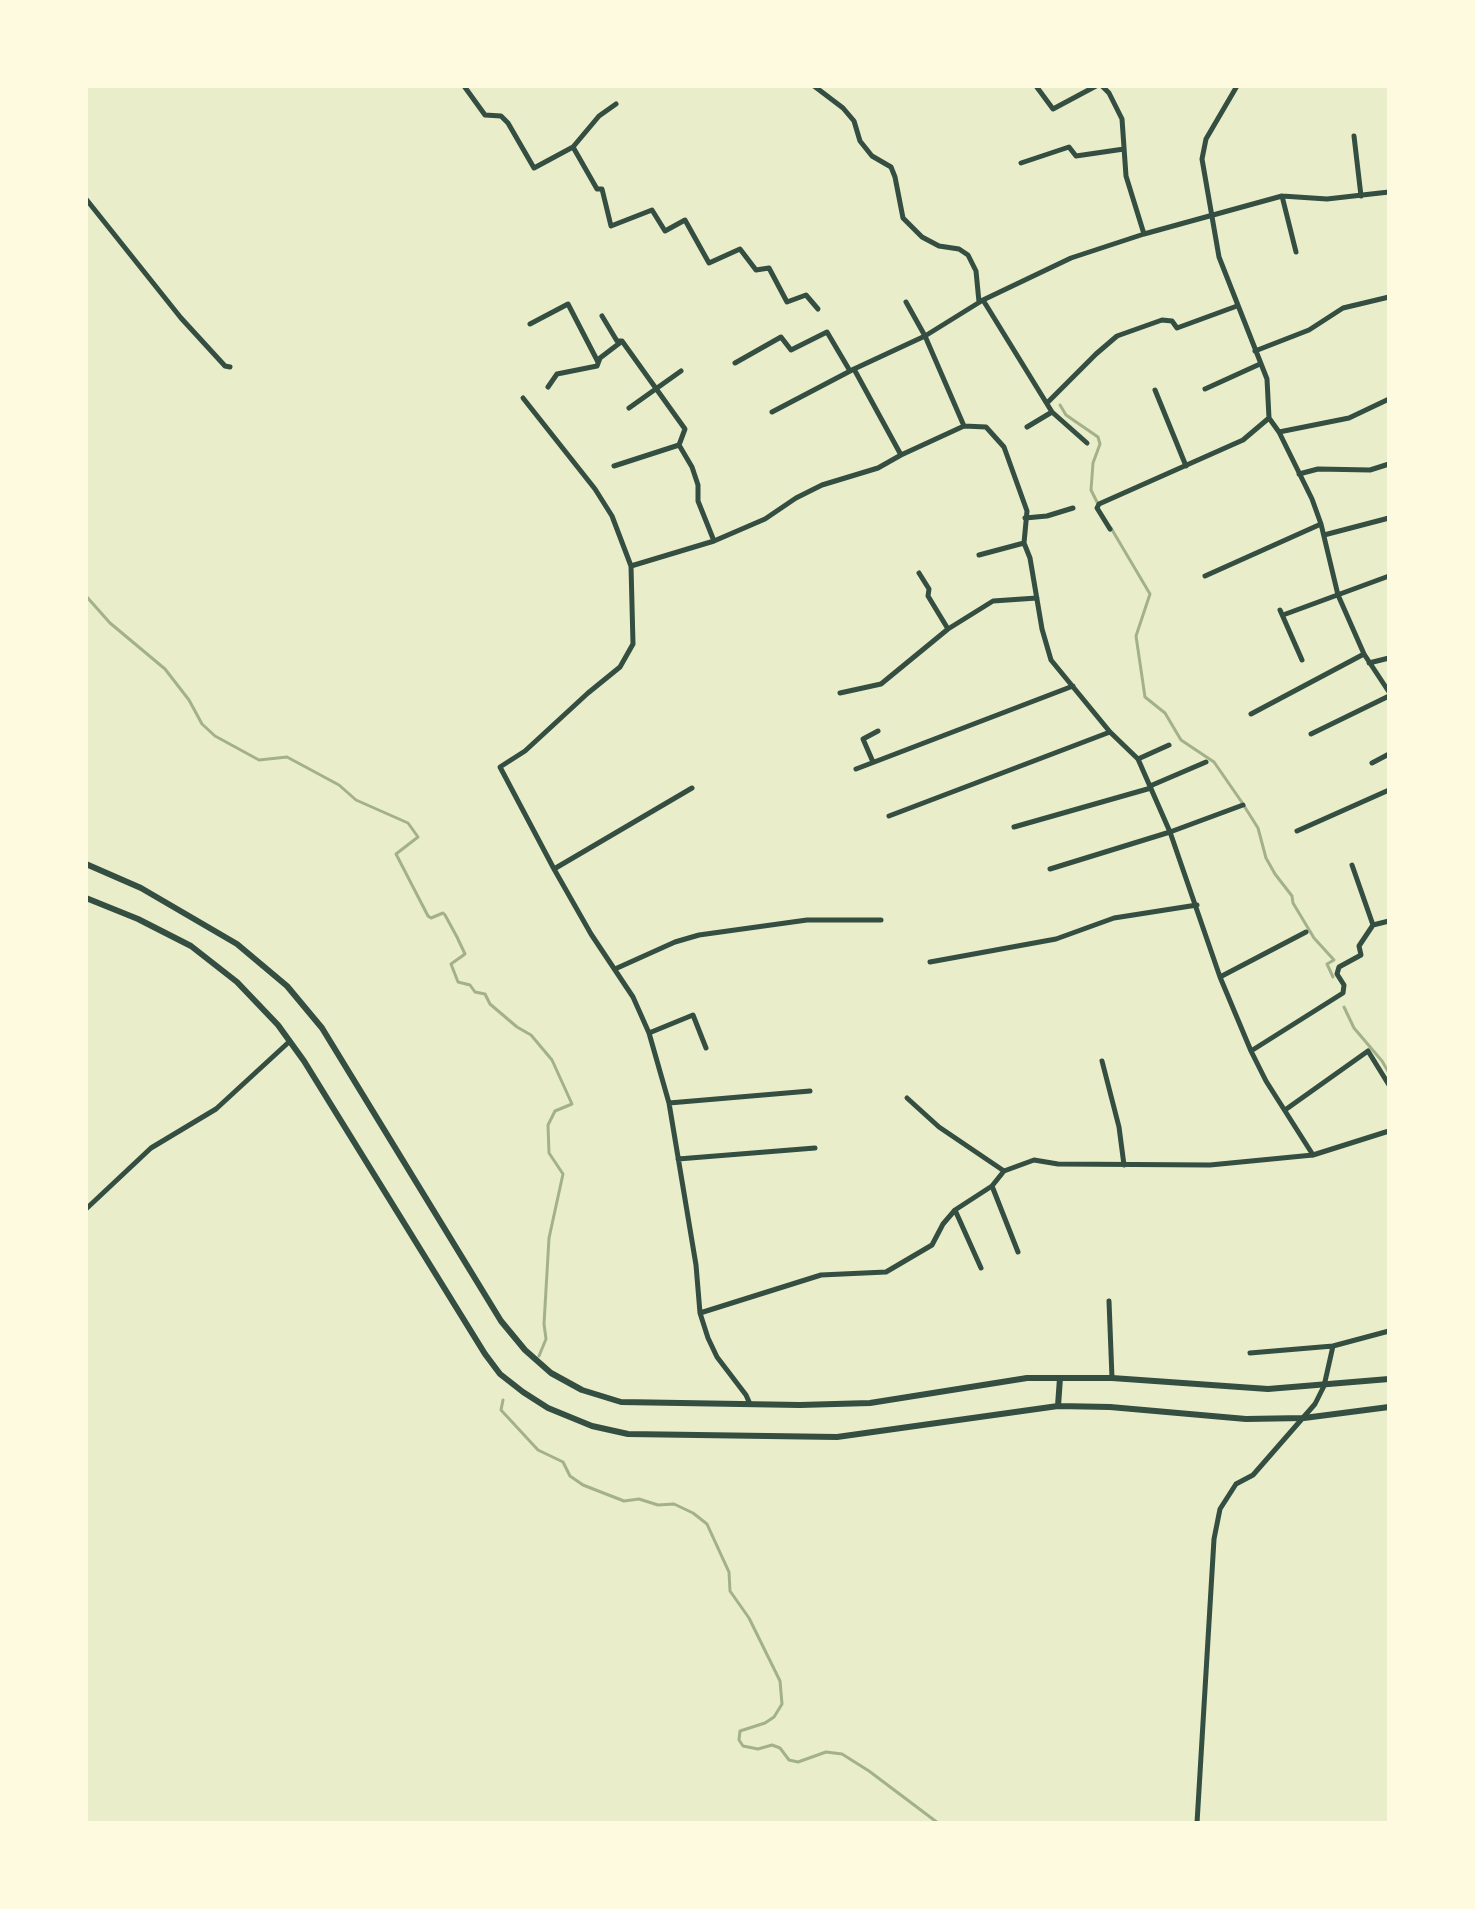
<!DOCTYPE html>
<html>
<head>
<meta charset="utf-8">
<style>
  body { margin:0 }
  #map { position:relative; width:1475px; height:1909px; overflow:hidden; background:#e9edc9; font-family:"Work Sans",sans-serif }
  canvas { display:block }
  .frame { position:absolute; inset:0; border:88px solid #fefae0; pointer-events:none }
</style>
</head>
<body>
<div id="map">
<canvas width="1475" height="1909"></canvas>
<div class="frame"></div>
</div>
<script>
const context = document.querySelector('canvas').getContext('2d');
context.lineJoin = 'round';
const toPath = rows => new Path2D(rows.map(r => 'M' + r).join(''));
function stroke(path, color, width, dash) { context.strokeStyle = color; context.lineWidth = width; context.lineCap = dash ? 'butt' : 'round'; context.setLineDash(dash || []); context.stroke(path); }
const stream = toPath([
  [1060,405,1066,415,1098,437,1100,444,1093,463,1091,490,1098,504],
  [1111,528,1150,594,1136,636,1145,697,1165,713,1181,740,1214,762,1241,801,1258,828,1266,858,1275,874,1292,896,1293,903,1314,938,1334,960,1327,964,1333,977],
  [86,596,110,623,165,669,189,700,202,724,215,736,259,760,287,757,339,785,356,800,408,823,418,837,396,854,428,916,431,918,443,913,445,915,457,937,465,954,451,964,458,982,470,985,475,992,485,994,490,1004,517,1027,531,1035,552,1060,572,1104,555,1111,548,1125,549,1153,563,1174,549,1238,544,1324,546,1339,539,1356],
  [1344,1007,1354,1028,1382,1061,1389,1073],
  [503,1400,501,1410,538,1450,563,1462,570,1476,583,1485,624,1501,639,1499,658,1505,674,1504,693,1513,707,1524,729,1572,730,1591,749,1618,780,1681,782,1704,774,1717,765,1723,740,1731,739,1740,743,1746,758,1749,772,1745,780,1748,789,1760,798,1762,826,1752,842,1754,869,1771,938,1823]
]);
const minor = toPath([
  [464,86,485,115,501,116,508,123,534,168,573,147,599,116,616,104],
  [814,86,843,108,854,121,860,141,872,156,891,167,895,177,903,218,922,237,939,246,959,249,968,255,976,271,979,302],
  [1036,86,1053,109,1096,86],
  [1102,86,1109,93,1122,119,1126,176,1144,234],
  [1237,86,1206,139,1202,159,1219,257,1267,379,1269,418,1279,432,1312,499,1321,524,1338,595,1364,654,1389,692],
  [1354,136,1361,196],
  [573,147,597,189,602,189,611,226,652,210,665,231,685,220,709,263,740,249,756,270,769,268,787,302,806,295,818,309],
  [1021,163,1069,147,1076,156,1124,149],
  [1282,196,1296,252],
  [86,199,181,318,225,366,230,367],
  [983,300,1052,412,1087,443],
  [906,302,925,336,964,426],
  [602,316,617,341,622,341,685,429,679,445],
  [530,324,568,304,598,362],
  [1255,351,1309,330,1343,308,1389,297],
  [735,363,781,337,791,350,827,332,850,371],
  [854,369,901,455],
  [548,387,557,374,597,366,600,358,621,342],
  [1205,389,1260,364],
  [1155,390,1186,466],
  [523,398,595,489,612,516,631,566,633,644,620,667,588,693,525,751,500,767,554,869,591,934,633,997,649,1033,669,1103,696,1265,700,1313,708,1338,717,1357,746,1395,750,1404],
  [1047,403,1096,354,1117,336,1162,320,1172,321,1177,328,1237,306],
  [629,408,681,371],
  [772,412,854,369,925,336,983,300,1071,258,1144,234,1282,196,1327,199,1389,192],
  [1027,427,1052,412],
  [1279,432,1349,418,1389,399],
  [679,445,692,467,698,485,698,501,714,541],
  [614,466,679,445],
  [1299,474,1318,469,1370,470,1389,464],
  [1025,518,1047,516,1073,508],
  [1110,529,1097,508,1099,504,1243,440,1269,418],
  [1324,535,1389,518],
  [979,555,1024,543],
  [631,566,714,541,765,519,796,498,822,485,878,468,901,455,964,426,986,427,1004,447,1027,511,1024,543,1030,558,1042,629,1051,660,1110,732,1138,759,1170,832,1220,977,1251,1051,1266,1081,1313,1155],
  [919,573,929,589,928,596,948,629],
  [1205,576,1321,524],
  [1280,610,1302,660],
  [1283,615,1389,576],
  [1369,663,1389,658],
  [840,693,881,684,948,629,993,601,1037,598],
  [1251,714,1364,654],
  [1311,734,1389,696],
  [1138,759,1169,745],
  [873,762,863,739,878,731],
  [1372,763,1389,754],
  [856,769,1073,686],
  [1150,786,1206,762],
  [889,816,1110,732],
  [1014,827,1151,788],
  [1297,831,1389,790],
  [1352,865,1373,925],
  [554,869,692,788],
  [1050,869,1170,832,1243,805],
  [930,962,1056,939,1114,918,1197,905],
  [615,969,675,942,699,935,807,920,881,920],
  [1220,977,1306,932],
  [649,1033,693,1015,706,1048],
  [1251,1051,1343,993,1344,985,1337,974,1339,967,1361,955,1359,946,1373,925,1389,921],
  [1102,1061,1119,1127,1124,1165],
  [907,1098,939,1127,1004,1171],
  [669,1103,810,1091],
  [1285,1110,1368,1051,1389,1085],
  [678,1159,815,1148],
  [992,1186,1018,1252],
  [86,1209,151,1148,216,1109,290,1041],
  [955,1210,981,1268],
  [1109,1301,1112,1378],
  [700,1313,821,1275,886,1272,932,1245,943,1224,955,1210,992,1186,1004,1171,1034,1160,1058,1164,1210,1165,1313,1155,1389,1131],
  [1250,1353,1333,1346],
  [1197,1823,1214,1539,1220,1509,1236,1484,1253,1475,1315,1404,1324,1386,1333,1346,1389,1331]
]);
const tertiary = toPath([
  [86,864,141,888,237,944,287,986,322,1028,501,1321,525,1350,551,1373,582,1390,621,1402,800,1405,870,1403,1027,1378,1112,1378,1268,1389,1389,1379],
  [86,898,138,919,191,946,237,982,278,1025,304,1061,485,1354,500,1374,523,1392,548,1408,592,1426,628,1434,837,1437,1058,1406,1110,1407,1246,1419,1304,1418,1389,1407],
  [1058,1406,1060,1378]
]);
stroke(stream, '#a3b18a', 3);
stroke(minor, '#344e41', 5);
stroke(tertiary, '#344e41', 6);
</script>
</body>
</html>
